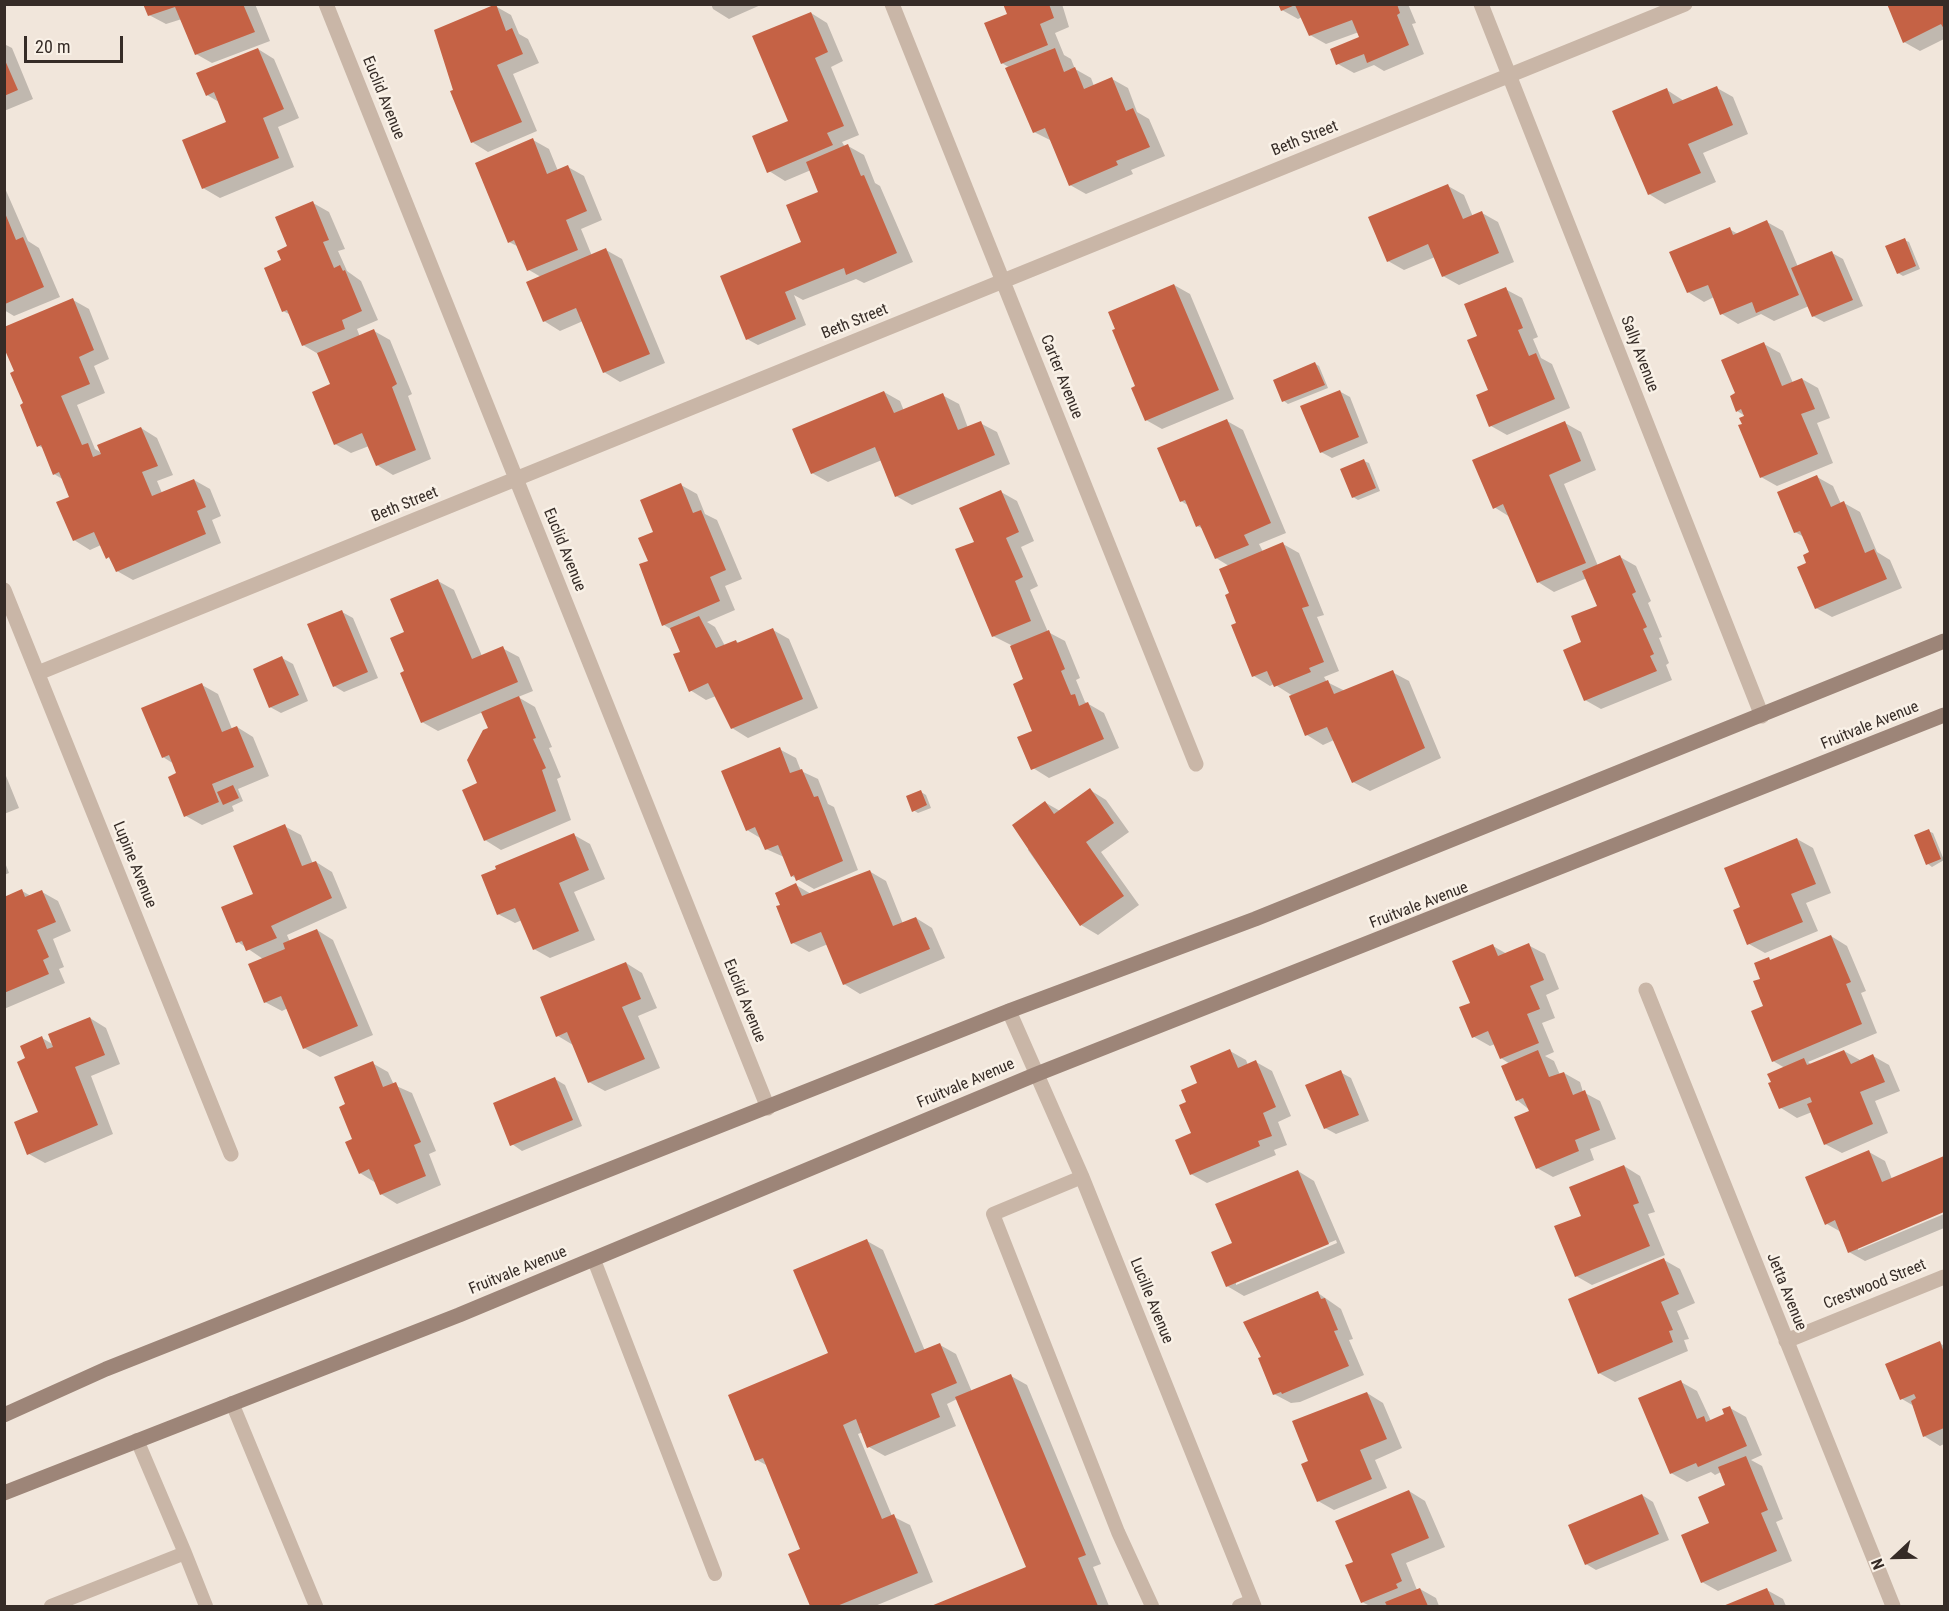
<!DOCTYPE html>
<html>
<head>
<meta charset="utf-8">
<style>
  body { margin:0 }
  #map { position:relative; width:1949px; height:1611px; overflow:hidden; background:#f1e6db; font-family:"Roboto Condensed",sans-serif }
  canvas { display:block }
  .frame { position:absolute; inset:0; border:6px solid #362c27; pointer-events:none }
  .north { position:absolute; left:1865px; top:1527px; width:60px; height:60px; -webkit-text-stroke:4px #f9f1e7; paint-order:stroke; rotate:248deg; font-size:16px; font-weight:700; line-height:24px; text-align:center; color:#362c27 }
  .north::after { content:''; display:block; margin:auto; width:21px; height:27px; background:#362c27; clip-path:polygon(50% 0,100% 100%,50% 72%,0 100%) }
  .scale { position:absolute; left:24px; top:36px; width:99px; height:27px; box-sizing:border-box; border:3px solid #362c27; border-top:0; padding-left:8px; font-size:18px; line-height:21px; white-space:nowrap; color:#362c27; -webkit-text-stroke:4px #f9f1e7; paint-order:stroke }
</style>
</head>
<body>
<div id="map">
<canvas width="1949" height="1611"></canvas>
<div class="frame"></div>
<div class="north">N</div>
<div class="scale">20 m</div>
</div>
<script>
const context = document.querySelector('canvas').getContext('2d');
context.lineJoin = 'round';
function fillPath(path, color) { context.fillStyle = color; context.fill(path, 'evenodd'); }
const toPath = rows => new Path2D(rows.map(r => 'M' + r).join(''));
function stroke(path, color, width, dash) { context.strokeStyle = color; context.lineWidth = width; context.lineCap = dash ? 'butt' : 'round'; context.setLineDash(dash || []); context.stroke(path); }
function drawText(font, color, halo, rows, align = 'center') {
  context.font = font + ' "Roboto Condensed",sans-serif'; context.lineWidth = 5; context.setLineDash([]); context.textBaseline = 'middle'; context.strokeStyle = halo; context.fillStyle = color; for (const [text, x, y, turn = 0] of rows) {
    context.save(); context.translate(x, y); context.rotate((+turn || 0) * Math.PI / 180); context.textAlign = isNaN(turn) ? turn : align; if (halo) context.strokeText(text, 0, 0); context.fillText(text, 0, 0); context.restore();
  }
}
const shadow = toPath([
  [145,4,255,4,270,41,212,63,196,54,182,19,166,24,149,15],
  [711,4,763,4,729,19,713,9],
  [1005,4,1062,4,1069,27,1055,33,1064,55,1071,59,1075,69,1091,78,1094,86,1112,79,1128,88,1137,112,1149,119,1165,156,1131,170,1133,174,1086,194,1070,185,1052,141,1034,132,1010,68,1002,63,1009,15],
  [1280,4,1408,4,1416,23,1412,24,1424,54,1384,71,1374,65,1354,73,1338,64,1361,37,1359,32,1326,44,1310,35,1302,17,1298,19,1282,10],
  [1889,4,1944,4,1944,39,1920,51,1904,42],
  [495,6,511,15,519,34,528,39,539,63,513,74,537,131,488,152,472,142,455,91],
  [811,13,827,23,843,61,831,67,859,135,842,142,845,147,848,146,864,155,875,183,880,186,913,262,864,283,856,279,803,300,794,295,806,325,758,345,747,339,803,243,820,192,811,170,785,181,769,171,790,122],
  [4,44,12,48,33,99,4,111],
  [258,49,274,59,299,118,278,127,294,167,220,198,203,188,228,123,219,102,207,95],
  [1717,88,1733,97,1748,134,1703,153,1716,182,1665,204,1649,194,1667,90,1684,101],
  [533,140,549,149,558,171,568,167,584,176,602,220,581,229,592,256,606,250,622,259,665,363,620,382,604,372,583,321,560,331,544,321,541,277,529,270,519,247,509,242],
  [4,186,28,241,39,248,60,297,14,316,4,310],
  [1448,186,1464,195,1473,217,1482,213,1498,222,1514,262,1459,285,1443,276,1435,257,1404,270,1388,261],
  [313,203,329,212,345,249,338,251,347,271,361,281,378,320,357,329,360,337,374,331,390,340,412,394,408,396,431,459,393,475,377,465,369,446,351,453,335,444,332,385,320,355,303,345,291,315,283,311,283,261],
  [1767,222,1783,231,1798,267,1832,253,1843,259,1863,306,1824,322,1813,316,1809,306,1774,321,1761,314,1738,324,1722,314,1714,297,1704,302,1688,292,1729,229,1738,234],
  [1904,240,1909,242,1920,269,1903,276,1898,273],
  [1174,285,1190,294,1234,399,1162,429,1146,420,1137,387],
  [1505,289,1522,298,1538,337,1533,339,1541,358,1552,364,1570,408,1507,435,1491,426,1490,391,1479,336],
  [73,300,89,309,109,359,94,366,105,393,77,405,95,449,102,453,141,428,157,438,173,475,157,481,162,493,194,480,210,489,221,516,212,520,221,543,133,580,117,571,101,545,90,550,74,540,71,497,64,480,54,474,45,449,39,446,25,404],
  [1764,344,1780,353,1793,383,1802,379,1818,388,1830,418,1817,423,1833,463,1777,486,1761,477,1744,424,1747,417,1737,411,1737,394],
  [1314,363,1319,366,1328,388,1288,404,1284,401],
  [1339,391,1350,397,1368,443,1332,458,1321,452],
  [884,392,900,401,904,411,942,395,959,404,968,428,980,423,997,432,1010,464,912,505,896,496,882,460,828,482,812,473],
  [1227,421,1243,430,1286,533,1259,544,1263,552,1283,544,1299,553,1324,615,1317,617,1339,671,1324,677,1327,682,1345,691,1392,672,1409,681,1441,758,1370,791,1353,782,1334,740,1323,745,1307,735,1291,697,1293,696,1274,684,1270,686,1254,676,1231,594,1229,566,1216,558,1204,529,1197,526,1189,506,1181,501],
  [1565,423,1581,432,1596,470,1564,484,1598,566,1620,557,1636,566,1651,601,1648,603,1662,637,1659,638,1669,663,1666,665,1672,680,1601,709,1585,700,1583,643,1599,606,1587,578,1554,592,1538,582,1510,517,1494,507],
  [1364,461,1369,463,1380,491,1358,500,1353,497],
  [1817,477,1833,486,1841,504,1844,503,1860,512,1877,552,1890,560,1902,588,1832,617,1816,608,1808,563,1811,553,1804,537,1795,532],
  [681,485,697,494,705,514,717,520,742,579,725,586,735,610,707,622,715,627,725,646,736,641,740,644,773,630,789,639,818,708,748,738,732,728,716,696,706,700,690,690,682,653,672,630,664,625,650,562,655,532],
  [1001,492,1017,501,1034,541,1021,547,1038,586,1030,590,1048,632,1065,641,1080,678,1076,680,1085,702,1104,713,1119,748,1049,778,1033,768,1034,731,1025,680,1011,645,993,636,976,543],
  [438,581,454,590,482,656,502,648,519,657,533,691,518,697,535,707,552,747,549,748,561,777,557,779,571,820,501,850,485,840,479,784,490,729,483,712,438,731,422,722,406,672,406,632],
  [342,612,353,618,378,678,344,692,334,686],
  [282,658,293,664,308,701,281,713,270,707],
  [202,685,218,694,232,729,237,727,253,737,269,776,238,789,243,801,232,806,234,811,202,825,186,816,178,774,174,764,163,757],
  [779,749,796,758,801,771,818,779,828,804,834,807,858,870,814,889,792,876,784,857,766,849,762,839,747,830],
  [4,771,19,808,4,814],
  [1090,790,1106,800,1129,832,1101,852,1139,905,1098,935,1081,925,1028,850,1046,803,1060,811],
  [921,792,926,795,931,808,918,813,913,810],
  [284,826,301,835,313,864,316,862,332,872,347,908,287,935,290,942,317,930,333,940,373,1035,320,1057,304,1048,288,1008,282,1011,265,1002,263,959,238,942],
  [1928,831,1933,833,1944,860,1932,867,1928,864],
  [574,835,590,844,605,879,574,892,595,940,550,958,534,949,522,920,515,923,498,914],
  [1797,839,1813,848,1831,893,1806,903,1818,931,1765,953,1749,944,1742,908],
  [4,860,9,873,4,875],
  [869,871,886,881,903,924,916,918,932,928,945,958,860,994,844,984,828,944,809,952,793,943,782,906,796,885,811,894],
  [22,891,31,896,42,892,58,901,71,931,53,939,64,967,59,969,65,983,4,1009,4,911],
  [1831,936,1847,946,1866,991,1861,993,1877,1033,1808,1062,1812,1065,1844,1051,1860,1060,1873,1056,1889,1065,1900,1091,1875,1101,1888,1133,1842,1153,1825,1144,1812,1112,1797,1118,1781,1108,1785,1068,1773,1061,1762,979,1769,959,1772,961],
  [1528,945,1545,954,1559,989,1546,995,1555,1018,1542,1023,1554,1052,1545,1056,1554,1061,1560,1075,1564,1073,1580,1082,1583,1092,1600,1101,1616,1139,1590,1149,1594,1160,1553,1177,1537,1168,1531,1111,1517,1100,1503,1066,1510,1064,1501,1058,1495,1044,1490,1046,1474,1037,1472,1003,1493,946,1507,954],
  [626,963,642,973,657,1008,638,1016,660,1068,605,1091,589,1082,573,1045,558,1036],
  [90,1018,106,1028,120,1064,91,1076,113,1134,45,1163,29,1154,40,1113,27,1059,42,1038,54,1045],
  [1230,1051,1246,1060,1248,1065,1256,1062,1272,1071,1291,1116,1278,1122,1287,1145,1274,1150,1276,1155,1207,1183,1191,1174,1193,1134,1188,1103,1199,1084],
  [372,1063,388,1072,394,1085,412,1093,436,1151,429,1154,441,1185,397,1204,381,1194,376,1183,360,1173,347,1105],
  [1340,1072,1351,1078,1369,1121,1336,1134,1325,1128],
  [555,1079,565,1085,582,1126,522,1151,512,1144],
  [1869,1152,1885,1161,1892,1179,1944,1158,1944,1211,1858,1247,1858,1250,1944,1214,1944,1228,1865,1261,1849,1252,1841,1232,1827,1224],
  [1624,1166,1640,1176,1655,1212,1648,1214,1665,1255,1592,1285,1576,1276,1583,1216],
  [1298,1171,1314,1181,1345,1253,1244,1296,1227,1286,1213,1253,1234,1244],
  [1336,1240,1337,1243,1236,1285,1236,1282],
  [867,1241,883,1250,925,1351,940,1345,956,1354,972,1392,1011,1376,1027,1385,1101,1564,1093,1567,1109,1606,934,1606,1028,1567,957,1399,947,1404,956,1426,885,1456,869,1447,863,1432,858,1434,892,1516,910,1525,933,1582,875,1606,812,1606,790,1555,802,1550,768,1466,757,1460,830,1354],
  [1664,1260,1680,1269,1695,1303,1677,1311,1689,1339,1684,1340,1688,1351,1615,1382,1599,1373],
  [1318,1293,1341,1309,1353,1339,1349,1340,1364,1375,1300,1402,1291,1403,1274,1394,1253,1335],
  [1940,1343,1944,1346,1944,1444,1940,1446,1924,1436,1914,1406,1902,1399],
  [1681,1382,1697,1391,1711,1421,1726,1415,1730,1408,1746,1417,1762,1455,1751,1460,1762,1466,1783,1519,1776,1522,1792,1561,1718,1591,1702,1582,1711,1524,1727,1486,1721,1472,1715,1475,1711,1472,1687,1482,1671,1473],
  [1367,1393,1383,1403,1402,1448,1375,1460,1387,1488,1334,1510,1318,1501,1310,1462],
  [1409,1491,1425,1501,1445,1547,1406,1563,1417,1590,1420,1589,1436,1598,1439,1606,1370,1606,1362,1602,1355,1563],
  [1642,1495,1653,1502,1669,1540,1596,1570,1586,1564],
  [1767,1590,1783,1599,1786,1606,1726,1606]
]);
const building = toPath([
  [143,4,243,4,255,32,195,55,175,7,148,16],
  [496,4,506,31,512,28,523,54,497,65,522,122,471,143,450,91,453,90,434,30],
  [1003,4,1049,4,1054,18,1040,24,1048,45,1001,64,984,23,1007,14],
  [1278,4,1397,4,1400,13,1397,15,1409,45,1367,63,1364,54,1336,65,1330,49,1359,37,1352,20,1309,36,1295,5,1281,11],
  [1887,4,1944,4,1944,29,1941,24,1903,43],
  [811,12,828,52,815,58,844,126,827,133,833,145,767,173,752,136,788,121,752,36],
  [258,48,284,109,263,118,279,158,202,189,182,140,226,122,214,92,206,96,196,73],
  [1055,48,1064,72,1075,67,1084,89,1112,77,1126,111,1133,108,1150,147,1116,161,1118,165,1069,186,1045,128,1033,133,1005,68],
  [4,58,18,90,4,96],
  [1717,86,1733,125,1688,144,1701,173,1648,195,1612,111,1667,88,1673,104],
  [533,138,547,174,568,165,587,211,566,220,578,250,527,271,514,240,508,243,475,163],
  [848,144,861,176,864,175,897,253,846,275,844,268,785,292,796,319,746,340,720,276,801,242,786,205,818,192,806,162],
  [1448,184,1463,219,1482,211,1499,253,1442,277,1428,244,1387,262,1368,217],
  [313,201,329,240,323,242,334,268,340,265,343,271,345,270,362,311,342,320,345,329,302,346,287,310,282,312,264,268,281,260,277,251,287,246,275,217],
  [5,213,16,240,23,237,44,287,5,304],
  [1767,220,1799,295,1756,313,1752,302,1720,315,1708,285,1687,293,1669,252,1730,227,1733,235],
  [1905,238,1916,266,1897,274,1885,246],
  [606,248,650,354,603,373,576,308,543,322,526,282],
  [1832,251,1853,300,1812,317,1791,268],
  [1174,284,1219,390,1145,421,1131,388,1135,386,1112,330,1115,329,1108,312],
  [1506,287,1523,328,1518,330,1529,356,1536,353,1555,399,1489,427,1476,395,1488,390,1467,340,1477,336,1464,304],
  [73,298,94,350,79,357,90,384,61,396,82,445,88,443,93,457,101,454,97,445,141,427,158,466,142,472,152,496,194,479,206,507,197,511,206,534,116,572,109,557,106,559,94,532,73,541,56,502,69,497,59,472,53,475,41,445,37,447,20,405,23,403,10,373,14,371,4,348,4,327],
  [374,329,397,384,392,387,416,450,376,466,362,433,334,445,312,392,330,384,317,353],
  [1764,342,1782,386,1802,378,1815,409,1801,414,1818,454,1760,478,1738,425,1742,424,1739,418,1744,416,1741,409,1736,412,1730,396,1735,393,1721,360],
  [1315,362,1325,385,1282,402,1273,380],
  [1340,390,1359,437,1320,453,1300,406],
  [884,391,894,413,943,393,958,430,981,421,995,455,895,497,875,447,811,474,792,429],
  [1227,419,1271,523,1244,535,1249,545,1215,559,1200,525,1196,527,1185,500,1180,502,1157,448],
  [1565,421,1581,461,1549,475,1586,563,1537,583,1503,504,1493,509,1472,460],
  [1364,459,1376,488,1352,498,1340,469],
  [1817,475,1831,507,1844,501,1865,553,1874,549,1887,579,1815,609,1797,567,1806,563,1803,555,1809,552,1800,531,1794,533,1777,492],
  [681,483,693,513,701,510,726,570,710,577,720,601,662,626,639,564,648,561,638,538,653,532,640,500],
  [1001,490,1019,532,1006,538,1023,577,1015,581,1031,621,992,637,955,549,974,542,959,508],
  [1283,542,1309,606,1302,608,1324,662,1309,668,1311,672,1274,687,1267,671,1252,677,1231,625,1236,623,1225,595,1229,593,1219,569],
  [1620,555,1636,592,1632,594,1647,627,1643,629,1654,654,1650,656,1657,671,1584,701,1563,650,1581,642,1571,616,1597,606,1582,571],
  [438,579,472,659,503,646,518,682,421,723,400,673,404,671,390,638,404,632,390,599],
  [342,610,368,672,333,687,307,624],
  [699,616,716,648,736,640,737,643,773,628,803,699,731,729,708,683,689,692,673,654,680,652,670,628],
  [1049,630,1065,669,1061,671,1071,695,1075,694,1079,706,1088,702,1104,739,1031,770,1017,737,1032,731,1013,684,1023,679,1010,646],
  [282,656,299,695,269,708,253,669],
  [1393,670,1425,748,1352,783,1327,727,1305,736,1289,696,1328,680,1334,694],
  [202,683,222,732,237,726,254,767,212,784,219,802,184,817,168,777,176,773,169,755,162,758,141,708],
  [519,696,536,738,533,739,546,768,542,770,556,811,484,841,462,790,477,783,467,760,483,730,488,728,481,712],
  [780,747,790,773,802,769,814,797,818,796,843,861,796,881,794,875,791,877,778,845,765,850,755,827,746,831,721,771],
  [233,785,239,798,223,805,217,792],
  [1090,788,1114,823,1086,842,1124,896,1080,926,1012,825,1045,801,1054,814],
  [921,790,927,805,912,812,906,796],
  [285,824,302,866,316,861,332,898,271,926,277,938,246,951,242,941,236,943,221,907,253,894,233,846],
  [1929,829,1941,859,1926,865,1914,835],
  [574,833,589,870,559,883,579,931,533,950,515,908,497,915,481,875,496,869,495,866],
  [1797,838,1816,884,1791,894,1803,922,1747,945,1733,910,1740,907,1724,868],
  [870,870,893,926,916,917,930,949,843,985,821,932,791,944,776,906,780,905,775,893,796,883,802,896],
  [22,889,25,897,42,890,56,922,37,930,49,957,43,960,49,974,4,993,4,897],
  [317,929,358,1026,303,1049,281,996,264,1003,248,964,285,949,283,943],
  [1831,935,1851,982,1846,984,1862,1024,1772,1062,1751,1011,1763,1006,1753,981,1760,979,1754,963,1769,957,1770,960],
  [1529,943,1544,980,1530,986,1540,1009,1527,1014,1539,1043,1500,1059,1488,1031,1472,1038,1459,1007,1470,1003,1452,961,1493,944,1498,956],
  [626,962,641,999,622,1007,645,1059,588,1083,567,1032,556,1037,540,997],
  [90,1017,105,1055,75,1067,98,1125,27,1155,14,1122,38,1112,17,1062,25,1058,20,1046,42,1036,47,1049,53,1047,48,1034],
  [1230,1049,1238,1068,1256,1060,1276,1107,1263,1113,1272,1136,1258,1141,1260,1146,1190,1175,1175,1140,1191,1133,1179,1105,1186,1102,1181,1090,1197,1083,1190,1066],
  [1538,1050,1549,1077,1564,1072,1573,1095,1585,1090,1600,1130,1575,1140,1579,1151,1536,1169,1514,1117,1529,1111,1523,1098,1516,1101,1501,1066],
  [1844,1050,1851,1064,1873,1054,1885,1082,1860,1092,1873,1124,1824,1145,1807,1104,1812,1102,1810,1097,1779,1109,1768,1083,1771,1082,1767,1074,1804,1058,1807,1065],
  [373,1061,383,1087,396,1082,421,1142,414,1145,426,1176,380,1195,369,1169,359,1174,345,1142,352,1139,339,1107,345,1104,334,1077],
  [1341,1070,1359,1115,1324,1129,1305,1085],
  [555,1077,573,1120,510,1146,493,1103],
  [1869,1150,1882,1182,1944,1156,1944,1212,1848,1253,1835,1220,1825,1225,1805,1177],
  [1624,1165,1639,1203,1633,1205,1650,1246,1575,1277,1554,1226,1581,1216,1569,1187],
  [1298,1170,1329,1244,1226,1287,1211,1252,1232,1243,1215,1204],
  [867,1239,915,1353,940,1343,957,1383,931,1394,940,1417,867,1448,856,1419,843,1425,882,1519,894,1514,918,1573,837,1606,810,1606,788,1554,800,1549,763,1458,755,1461,728,1395,828,1353,793,1270],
  [1664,1258,1679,1294,1661,1302,1673,1330,1669,1331,1673,1342,1598,1374,1568,1299],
  [1318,1291,1321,1299,1325,1298,1338,1330,1334,1331,1349,1366,1282,1394,1281,1392,1273,1395,1258,1358,1261,1357,1243,1322],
  [1940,1341,1944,1353,1944,1428,1923,1437,1911,1401,1916,1398,1914,1394,1900,1400,1885,1364],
  [1011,1374,1086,1555,1078,1558,1098,1606,931,1606,1026,1567,955,1397],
  [1681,1380,1697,1419,1704,1416,1706,1422,1724,1414,1722,1409,1730,1406,1747,1446,1698,1467,1696,1463,1670,1474,1638,1398],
  [1367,1392,1387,1439,1360,1450,1372,1479,1317,1502,1301,1464,1308,1461,1292,1421],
  [1746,1456,1768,1510,1761,1513,1777,1551,1701,1583,1681,1535,1709,1523,1698,1497,1725,1485,1718,1467],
  [1409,1490,1429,1538,1391,1554,1402,1581,1396,1584,1398,1588,1361,1603,1345,1565,1353,1562,1335,1521],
  [1642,1494,1659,1534,1585,1565,1568,1525],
  [1420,1588,1428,1606,1387,1606,1385,1602],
  [1767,1588,1775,1606,1723,1606]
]);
const lane = toPath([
  [1082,1177,993,1214,1118,1532,1152,1606],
  [594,1260,715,1574],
  [232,1403,316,1606],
  [185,1553,206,1606],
  [51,1606,185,1553,137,1440],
  [1239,1606,1252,1601]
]);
const street = toPath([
  [326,4,768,1108],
  [892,4,1196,764],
  [1481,4,1762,716],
  [4,590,231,1154],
  [38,673,1685,4],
  [1646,990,1893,1606],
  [1009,1011,1082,1177,1254,1606],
  [1786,1341,1944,1277]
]);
const secondary = toPath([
  [4,1415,106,1369,1009,1011,1255,919,1944,641],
  [4,1493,459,1315,1037,1074,1944,715]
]);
const streetNames = [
  ["Euclid Avenue",383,98,68],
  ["Beth Street",1305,139,-22],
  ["Beth Street",855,322,-22],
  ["Sally Avenue",1639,354,69],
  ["Carter Avenue",1061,377,68],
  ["Beth Street",405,505,-22],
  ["Euclid Avenue",564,550,68],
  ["Fruitvale Avenue",1870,726,-22],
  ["Lupine Avenue",134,865,68],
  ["Fruitvale Avenue",1419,906,-21],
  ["Euclid Avenue",744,1001,68],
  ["Fruitvale Avenue",966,1084,-23],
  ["Fruitvale Avenue",518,1271,-22],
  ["Crestwood Street",1875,1285,-22],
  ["Jetta Avenue",1786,1292,68],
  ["Lucille Avenue",1151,1301,68]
];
fillPath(shadow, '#0003');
fillPath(building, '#c56245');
stroke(lane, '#c9b6a7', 14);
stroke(street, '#c9b6a7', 15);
stroke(secondary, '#9d8578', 15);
drawText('16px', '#362c27', '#f9f1e7', streetNames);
</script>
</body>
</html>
